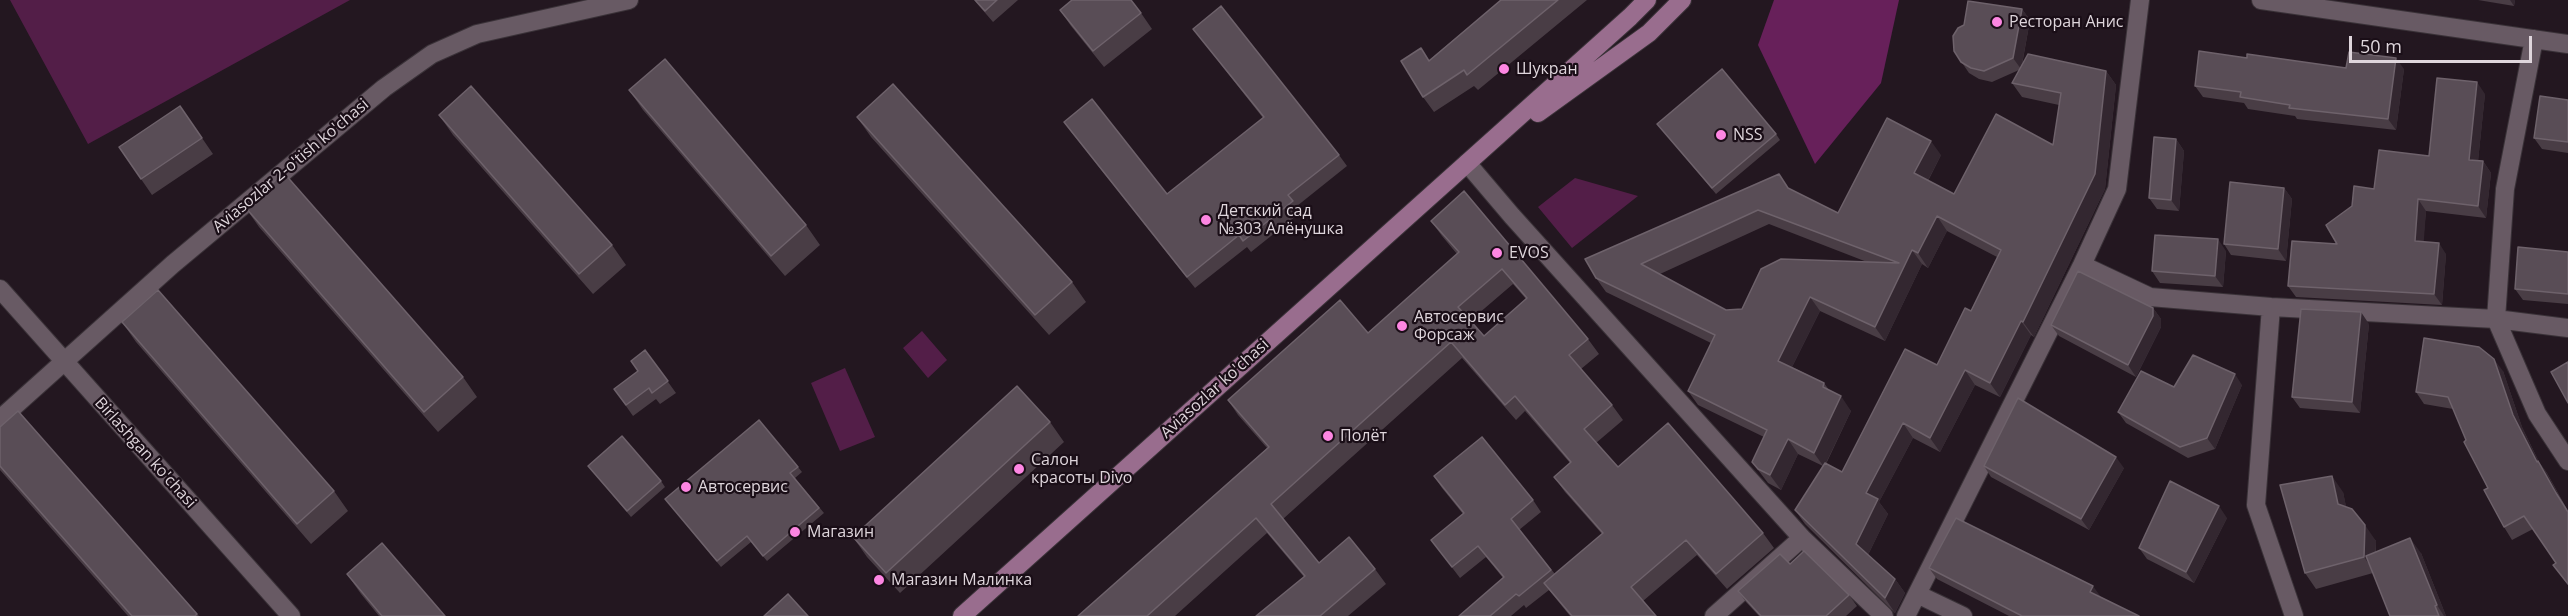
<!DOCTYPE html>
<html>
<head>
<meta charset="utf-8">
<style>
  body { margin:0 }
  #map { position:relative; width:2568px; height:616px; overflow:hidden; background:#231720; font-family:"Open Sans",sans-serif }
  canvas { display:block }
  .scale { position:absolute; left:2349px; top:36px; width:183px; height:27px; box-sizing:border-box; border:3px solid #dfd6dc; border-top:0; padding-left:8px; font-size:18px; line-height:21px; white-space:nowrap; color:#dfd6dc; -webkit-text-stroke:4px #1a0e17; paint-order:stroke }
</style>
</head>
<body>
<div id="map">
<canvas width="2568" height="616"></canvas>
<div class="scale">50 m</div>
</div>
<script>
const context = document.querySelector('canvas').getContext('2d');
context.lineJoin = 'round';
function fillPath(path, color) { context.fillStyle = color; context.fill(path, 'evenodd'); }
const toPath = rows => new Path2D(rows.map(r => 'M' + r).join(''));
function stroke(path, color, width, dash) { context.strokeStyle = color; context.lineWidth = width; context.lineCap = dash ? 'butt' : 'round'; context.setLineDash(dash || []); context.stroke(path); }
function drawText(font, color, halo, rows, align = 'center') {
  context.font = font + ' "Open Sans",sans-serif'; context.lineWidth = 4.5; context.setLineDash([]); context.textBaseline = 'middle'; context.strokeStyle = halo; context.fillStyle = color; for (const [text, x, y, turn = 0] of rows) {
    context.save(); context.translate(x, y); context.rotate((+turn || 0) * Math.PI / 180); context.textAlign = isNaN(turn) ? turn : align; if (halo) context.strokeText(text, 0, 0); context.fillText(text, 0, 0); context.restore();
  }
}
const green = toPath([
  [10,0,350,0,88,144],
  [1575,178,1638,196,1572,248,1538,207],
  [922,331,947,360,928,378,903,348],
  [845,368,875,437,840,451,811,383]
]);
const forest = toPath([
  [1774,0,1899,0,1881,83,1815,164,1758,45]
]);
const minor = toPath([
  [2261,0,2568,44],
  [2534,39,2505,189,2496,319,2537,414,2568,461],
  [1467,163,1512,216,1802,538,1884,616],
  [2082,265,2150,297,2271,307,2496,319,2568,328],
  [0,289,291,616],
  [2271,307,2256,505,2294,616],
  [0,419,173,264,384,88,432,54,477,34,629,0],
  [1917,594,1963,616],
  [1714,616,1802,538],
  [1906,616,2082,265,2117,189,2140,0]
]);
const major = toPath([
  [1538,113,1649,33,1682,0],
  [962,616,1630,17,1647,0]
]);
const wall = toPath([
  [974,0,1018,0,993,22],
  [1501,0,1587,0,1478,90,1474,86,1434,112,1423,97,1429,60],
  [2478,0,2515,0,2514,6],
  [2022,9,2030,20,2022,65,2106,71,2116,85,2105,189,2034,337,2031,335,2000,397,1975,385,1940,452,1913,438,1879,502,1888,514,1868,555,1895,579,1905,593,1895,613,1805,524,1795,510,1823,466,1798,454,1781,490,1768,483,1752,462,1764,437,1698,405,1688,391,1711,343,1606,292,1596,278,1790,189,1838,213,1941,155,1928,181,1954,194,2053,145,2059,105,2022,97,2012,83,2019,70,1992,82,1979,79,1969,73,1954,51],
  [1769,224,1867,262,1742,309,1726,310,1660,274],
  [1947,231,1997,257,1971,311,1937,365,1842,472,1826,464,1851,411,1829,390,1824,383,1792,367,1820,311,1885,341,1922,264,1928,268],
  [1060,10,1141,13,1152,29,1104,67,1071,26],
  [1193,29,1339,155,1347,166,1297,206,1301,212,1251,252,1247,247,1195,288,1072,133,1064,122,1167,194,1263,118],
  [2247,58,2346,68,2404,69,2396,130,2297,119,2295,116,2248,109,2244,103,2203,97,2195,86],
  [629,90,806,225,820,245,785,276,643,110],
  [2485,94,2478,161,2483,161,2491,173,2486,218,2426,211,2423,242,2446,254,2442,305,2296,297,2288,286,2337,244,2374,189,2429,156],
  [2568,100,2568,153,2542,149,2534,138],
  [180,106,213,154,152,195,119,147],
  [439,115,612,245,626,265,593,294,453,135],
  [857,117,1072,282,1086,302,1049,335,871,137],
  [1657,124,1776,134,1780,140,1716,194],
  [2176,139,2184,151,2179,211,2157,209,2149,198],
  [2284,188,2292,199,2286,261,2231,255,2224,244],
  [1464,191,1588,339,1599,354,1581,369,1612,405,1623,420,1596,443,1618,467,1763,533,1774,548,1727,589,1697,555,1643,601,1656,616,1570,616,1549,590,1526,608,1524,605,1511,616,1459,616,1503,578,1486,557,1460,578,1431,540,1463,514,1442,488,1434,476,1533,500,1541,512,1519,530,1555,574,1602,534,1565,492,1554,477,1570,463,1525,411,1516,420,1462,358,1283,519,1319,563,1375,569,1386,584,1348,616,1256,616,1304,577,1267,533,1175,616,1078,616,1267,448,1238,415,1228,400,1368,333,1457,254,1442,236,1431,221],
  [1513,284,1526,299,1484,336,1471,320],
  [245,207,463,377,477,397,438,432,259,227],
  [2226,251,2223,287,2160,283,2152,271],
  [2568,252,2568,304,2523,300,2515,289],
  [2153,308,2161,319,2161,327,2136,377,2059,336,2051,325],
  [122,322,334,491,348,511,311,544,136,342],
  [2369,324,2360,413,2300,408,2292,397],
  [645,350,676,393,660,404,656,399,633,416,614,389,638,371],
  [2503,371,2522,427,2539,462,2547,473,2568,511,2568,585,2553,565,2556,563,2533,529,2512,540,2504,527,2453,409,2424,404,2416,392],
  [2242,385,2215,449,2188,458,2126,423,2118,412,2174,387],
  [1050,422,1064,442,900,593,867,557,853,537],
  [0,427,197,614,199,616,128,616,0,470],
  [588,466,661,481,665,487,631,517],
  [1984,466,2124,468,2089,530,1991,477],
  [798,467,802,472,795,478,824,513,767,561,751,542,721,567,665,499],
  [2343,492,2346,507,2376,541,2376,552,2421,553,2446,616,2390,616,2373,573,2316,589,2305,573],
  [2227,518,2194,583,2147,559,2139,548],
  [1790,564,1849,595,1857,606,1846,616,1759,616,1746,602,1738,591],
  [1929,568,2101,597,2139,616,2009,616,1937,579],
  [347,574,445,616,379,616,361,594]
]);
const shadedWall = toPath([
  [2510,0,2515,0,2514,6],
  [2022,9,2030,20,2021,69,2013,58],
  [2396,58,2404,69,2396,130,2388,119],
  [2106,71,2116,85,2105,189,2034,337,2023,322],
  [2477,82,2485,94,2477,171,2469,160],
  [2176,139,2184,151,2179,211,2171,200],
  [1931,141,1941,155,1924,188,1914,173],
  [2483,161,2491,173,2486,218,2478,206],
  [2284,188,2292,199,2286,261,2278,249],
  [2418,199,2426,211,2423,252,2415,241],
  [1937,216,1947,231,1928,268,1918,253],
  [2218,239,2226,251,2223,287,2215,276],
  [2439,243,2446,254,2442,305,2434,294],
  [1912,250,1922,264,1885,341,1875,327],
  [1810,297,1820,311,1788,375,1778,361],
  [2153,308,2161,319,2161,327,2136,377,2128,365],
  [2361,312,2369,324,2360,413,2352,402],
  [2021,321,2031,335,2000,397,1990,383],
  [2494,359,2503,371,2522,427,2539,462,2547,473,2564,505,2537,462,2513,415],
  [1965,370,1975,385,1940,452,1930,438],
  [2235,374,2242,385,2215,449,2207,438],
  [1841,396,1851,411,1824,467,1814,453],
  [1903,423,1913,438,1879,502,1888,514,1866,559,1856,544,1866,493],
  [1788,439,1798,454,1781,490,1770,475],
  [2116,457,2124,468,2089,530,2081,519],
  [2332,476,2343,492,2349,520,2338,504],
  [2219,506,2227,518,2194,583,2186,572],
  [2365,525,2376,541,2375,573,2364,557],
  [2410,538,2421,553,2446,616,2444,616,2437,605],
  [1895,579,1905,593,1895,613,1885,598],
  [2093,586,2101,597,2090,592]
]);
const building = toPath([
  [975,0,997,0,985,11,975,0],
  [1072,0,1131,0,1141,13,1093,51,1060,10,1072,0],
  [1501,0,1558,0,1467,75,1464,70,1423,97,1401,61,1421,48,1429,61,1501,0],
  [1968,1,2022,9,2013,58,1984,71,1971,68,1961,62,1954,51,1953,36,1958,28,1964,25,1968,1],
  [1221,6,1339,155,1288,195,1293,201,1243,241,1239,235,1187,277,1064,122,1092,99,1167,194,1264,117,1193,29,1221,6],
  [2199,51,2247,58,2247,54,2346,68,2349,52,2396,58,2388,119,2289,108,2290,105,2240,97,2241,92,2195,86,2199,51],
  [2028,54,2106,71,2095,174,2023,322,2021,321,1990,383,1965,370,1930,438,1903,423,1866,493,1878,499,1856,544,1895,579,1885,598,1795,510,1825,463,1842,472,1905,349,1937,365,1965,308,1971,311,2001,250,1937,216,1918,253,1912,250,1875,327,1810,297,1778,361,1824,383,1823,387,1841,396,1814,453,1788,439,1770,475,1758,469,1752,462,1767,430,1688,391,1715,335,1596,278,1585,259,1779,174,1788,188,1838,213,1887,118,1931,141,1914,173,1954,194,1996,114,2053,145,2061,93,2012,83,2028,54],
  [1758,210,1899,263,1781,259,1761,269,1742,309,1726,310,1641,264,1758,210],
  [665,59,806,225,771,256,629,90,665,59],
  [1722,69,1776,134,1712,188,1657,124,1722,69],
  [2437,78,2477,82,2469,160,2483,161,2478,206,2418,199,2415,241,2439,243,2434,294,2288,286,2292,241,2337,244,2326,225,2352,206,2354,186,2374,189,2379,150,2429,156,2437,78],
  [893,84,1072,282,1035,315,857,117,893,84],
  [471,86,612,245,579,274,439,115,471,86],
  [2540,96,2568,100,2568,142,2534,138,2540,96],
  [180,106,202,138,141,179,119,147,180,106],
  [2154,137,2176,139,2171,200,2149,198,2154,137],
  [284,173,463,377,424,412,245,207,284,173],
  [2230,182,2284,188,2278,249,2224,244,2230,182],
  [1464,191,1588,339,1569,355,1612,405,1584,429,1618,467,1668,423,1763,533,1716,574,1686,540,1631,587,1656,616,1572,616,1544,583,1603,533,1554,477,1571,462,1515,396,1505,405,1451,342,1271,504,1319,563,1349,537,1375,569,1320,616,1256,616,1305,576,1256,518,1147,616,1078,616,1269,447,1228,400,1340,300,1368,333,1459,252,1431,221,1464,191],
  [1502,269,1527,298,1484,336,1458,307,1502,269],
  [2155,235,2218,239,2215,276,2152,271,2155,235],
  [2518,247,2568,252,2568,294,2515,289,2518,247],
  [2078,271,2153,308,2153,316,2128,365,2051,325,2078,271],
  [158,290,334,491,297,524,122,322,158,290],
  [2301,309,2361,312,2352,402,2292,397,2301,309],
  [2424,338,2479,347,2494,359,2513,415,2537,462,2538,461,2556,493,2568,512,2568,584,2553,565,2556,563,2524,516,2504,527,2484,490,2488,488,2464,442,2466,440,2448,397,2416,392,2424,338],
  [645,350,668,381,652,393,649,388,626,405,614,389,638,371,631,361,645,350],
  [2193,355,2235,374,2207,438,2180,447,2118,412,2141,371,2174,387,2193,355],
  [2568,362,2568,403,2551,372,2568,362],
  [1017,386,1050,422,886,573,853,537,1017,386],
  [2018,398,2116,457,2081,519,1984,466,2018,398],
  [18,411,197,614,195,616,132,616,0,466,0,427,18,411],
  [759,420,798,467,790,473,819,508,763,556,747,536,717,561,665,499,759,420],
  [622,436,661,481,627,511,588,466,622,436],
  [1482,437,1533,500,1511,519,1551,570,1519,596,1516,594,1490,616,1459,616,1504,577,1478,546,1452,567,1431,540,1464,513,1434,476,1482,437],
  [2332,476,2338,504,2352,509,2365,525,2364,557,2305,573,2280,485,2332,476],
  [2170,481,2219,506,2186,572,2139,548,2170,481],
  [1956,518,2093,586,2090,592,2139,616,2022,616,1929,568,1956,518],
  [2410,538,2437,605,2435,606,2439,616,2390,616,2366,556,2410,538],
  [382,543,445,616,382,616,347,574,382,543],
  [1804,551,1849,595,1826,616,1761,616,1738,591,1780,554,1790,564,1804,551],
  [788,594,808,616,764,616,788,594]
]);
const markers = [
  [1997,22,6,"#fd86e2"],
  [1504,69,6,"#fd86e2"],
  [1721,135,6,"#fd86e2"],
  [1206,220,6,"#fd86e2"],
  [1497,253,6,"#fd86e2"],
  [1402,326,6,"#fd86e2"],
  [1328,436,6,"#fd86e2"],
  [1019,469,6,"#fd86e2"],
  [686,487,6,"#fd86e2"],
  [795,532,6,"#fd86e2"],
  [879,580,6,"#fd86e2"]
];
const poiNames = [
  ["Ресторан Анис",2009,22],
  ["Шукран",1516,69],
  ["NSS",1733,135],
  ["Детский сад",1218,211],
  ["№303 Алёнушка",1218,229],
  ["EVOS",1509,253],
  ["Автосервис",1414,317],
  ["Форсаж",1414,335],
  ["Полёт",1340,436],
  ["Салон",1031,460],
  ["красоты Divo",1031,478],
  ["Автосервис",698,487],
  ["Магазин",807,532],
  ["Магазин Малинка",891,580]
];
const streetNames = [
  ["Aviasozlar 2-o'tish ko'chasi",291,166,-40],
  ["Aviasozlar ko'chasi",1215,389,-42],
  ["Birlashgan ko'chasi",145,453,48]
];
fillPath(green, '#531e48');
fillPath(forest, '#67205a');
stroke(minor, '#3a3238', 20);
stroke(major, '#3a3238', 20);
stroke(minor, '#685a64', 18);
stroke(major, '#996d8e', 18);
fillPath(wall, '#493d45');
fillPath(shadedWall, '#332730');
fillPath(building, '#594d56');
stroke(building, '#6e626b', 1.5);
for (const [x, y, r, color] of markers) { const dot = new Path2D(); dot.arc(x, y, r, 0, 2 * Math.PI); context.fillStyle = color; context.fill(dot); stroke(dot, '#1a0e17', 2); }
drawText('16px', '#dfd6dc', '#1a0e17', poiNames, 'left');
drawText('16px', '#dfd6dc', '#1a0e17', streetNames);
</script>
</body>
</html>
